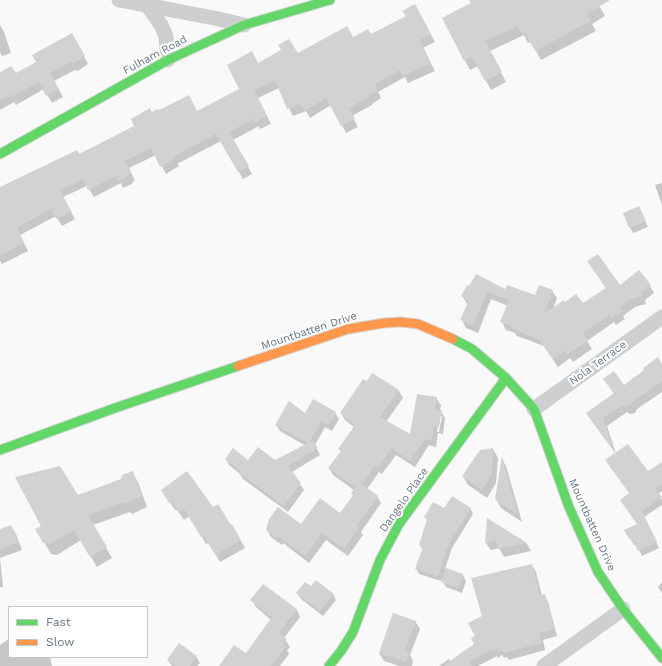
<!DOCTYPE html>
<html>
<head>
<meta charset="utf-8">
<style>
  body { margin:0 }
  #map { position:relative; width:662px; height:666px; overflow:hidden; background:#f9f9f9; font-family:"Work Sans",sans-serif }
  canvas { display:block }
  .legend { position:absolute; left:8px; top:606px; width:140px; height:52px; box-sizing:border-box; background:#fff; border:1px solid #c1c8cd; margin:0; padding:5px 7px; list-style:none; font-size:12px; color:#657683 }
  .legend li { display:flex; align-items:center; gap:8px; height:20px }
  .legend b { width:20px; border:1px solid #c1c8cd }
</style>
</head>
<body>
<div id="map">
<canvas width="662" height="666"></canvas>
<ul class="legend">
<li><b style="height:5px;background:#63d668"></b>Fast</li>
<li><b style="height:5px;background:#ff974d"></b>Slow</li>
</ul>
</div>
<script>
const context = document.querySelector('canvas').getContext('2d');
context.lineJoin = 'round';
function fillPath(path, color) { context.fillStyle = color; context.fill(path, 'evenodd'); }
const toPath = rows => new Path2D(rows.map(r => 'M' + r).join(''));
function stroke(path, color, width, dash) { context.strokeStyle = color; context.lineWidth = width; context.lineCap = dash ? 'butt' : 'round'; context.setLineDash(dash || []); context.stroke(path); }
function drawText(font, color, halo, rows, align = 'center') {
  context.font = font + ' "Work Sans",sans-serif'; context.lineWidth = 4; context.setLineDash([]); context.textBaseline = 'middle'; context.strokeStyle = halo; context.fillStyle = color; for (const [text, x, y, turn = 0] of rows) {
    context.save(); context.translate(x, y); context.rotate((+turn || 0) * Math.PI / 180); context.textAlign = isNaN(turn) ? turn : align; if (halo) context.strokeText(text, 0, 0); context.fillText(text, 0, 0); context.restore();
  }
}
const shadow = toPath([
  [470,0,596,0,605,16,592,24,596,31,541,60,531,42,528,43,524,35,490,51,506,82,491,90,478,66,470,70,443,18,472,4],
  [415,5,435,42,423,48,435,71,408,83,405,77,378,92,381,98,372,104,372,105,352,116,358,127,346,133,331,105,310,118,306,111,293,116,279,88,258,98,271,124,260,129,259,126,233,140,252,174,243,179,221,141,177,164,179,166,166,174,156,155,129,168,135,181,132,182,132,184,123,188,121,183,94,197,87,186,63,197,75,219,62,226,56,216,20,235,28,251,2,264,0,261,0,192,79,155,136,126,152,113,197,112,240,90,258,64,353,38,370,35,407,16],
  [0,25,4,32,11,53,2,56,0,52],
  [76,42,88,64,78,71,75,70,54,81,63,97,52,103,44,89,16,105,14,102,0,110,0,73,15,75],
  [662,183,662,205,655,185],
  [639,207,648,227,633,233,630,227],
  [588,262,619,286,650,286,654,293,645,300,646,304,635,307,623,316,625,319,616,325,614,322,587,341,592,349,573,362,570,358,558,367,544,346,517,336,515,333,506,330,502,322,508,306,491,299,478,333,466,328,462,320,468,305,462,296,468,287,506,290,536,297,552,291,557,298,553,309,565,303,582,305,606,288],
  [662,365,662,392,637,409,635,413,630,414,627,412,607,426,616,454,648,473,662,463,662,491,658,494,662,500,662,505,644,517,659,548,642,556,636,544,634,545,631,540,637,537,637,524,630,494,616,454,587,414,614,394,604,379,623,386],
  [373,374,399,391,403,398,386,422,411,435,436,398,441,405,440,410,441,411,445,418,443,434,438,433,436,447,429,445,415,467,396,455,382,474,379,472,367,489,377,496,381,503,361,532,363,535,348,556,326,540,309,563,283,543,282,545,271,537,267,530,301,525,340,514,353,496,352,493,354,490,333,475,329,468,341,452,340,449,355,428,345,420,341,413],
  [440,416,442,416,439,432,437,432],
  [335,413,339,419,332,431,325,427,315,445,320,455,292,472,304,490,288,512,243,479,240,474,229,465,226,459,249,461,275,461,306,446,280,431,276,425,305,414],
  [493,449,498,458,496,483,487,498,468,485,463,476],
  [502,459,506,466,522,522,501,508,496,499],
  [132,472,138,482,147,507,132,514,130,512,93,525,112,558,97,567,81,540,57,555,51,554,37,529,42,526,78,497,122,479],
  [162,490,213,508,230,527,232,526,245,548,220,562,209,543,206,544,190,516,184,520,177,510,175,510],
  [470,508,473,514,452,548,445,569,463,575,466,581,462,593,446,587,441,579,441,581,419,574,416,568,423,550,420,545,428,522,425,517,444,510],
  [488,520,527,544,531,551,504,557,499,548,491,550,486,543],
  [11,526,16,534,22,550,0,558,3,587,0,587,0,530],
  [532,565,536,572,542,596,544,595,548,602,557,636,543,640,545,650,509,660,507,657,504,658,502,655,498,658,497,656,478,666,439,666,449,659,451,662,475,644,476,636,483,616],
  [662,582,662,593,658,587],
  [263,585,297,610,300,617,284,638,290,647,287,650,289,654,280,666,223,666,246,654,271,620,256,607,252,600],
  [311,587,333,594,336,600,323,616,301,599,297,593],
  [415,621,420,629,410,655,413,661,412,666,399,666,384,661,379,653],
  [9,639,9,657,50,657,52,666,0,666,0,645],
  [179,645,196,657,200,663,197,666,172,666,168,660]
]);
const building = toPath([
  [469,0,610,0,587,14,591,21,535,51,525,33,522,34,518,26,485,41,502,72,485,81,472,57,464,61,442,18,471,3],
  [415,4,431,34,420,40,431,63,403,76,400,70,375,84,378,90,368,96,369,97,349,108,355,119,341,126,326,98,305,111,300,104,287,109,275,80,254,90,267,116,255,122,254,119,229,132,249,166,238,172,216,134,174,156,175,158,160,167,151,148,125,161,131,173,128,175,129,176,118,181,116,176,88,190,83,179,60,190,71,211,56,219,51,209,17,227,24,243,0,255,0,187,77,150,79,154,134,126,131,119,150,108,152,112,158,109,159,110,189,95,197,111,239,89,227,65,252,51,258,63,281,50,278,45,289,39,298,53,347,26,353,37,368,29,371,34,406,16,402,11],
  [72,33,85,56,74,63,70,62,50,73,59,89,46,96,39,82,11,97,9,95,0,100,0,72,11,66,16,73,36,62,32,55],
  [639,206,646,221,629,228,623,213],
  [598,254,620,285,639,270,651,285,641,292,642,296,630,299,619,308,622,311,611,318,609,315,583,333,588,341,567,355,565,351,553,359,538,339,511,328,512,326,500,322,509,300,487,292,473,325,460,320,469,300,461,296,467,285,469,286,476,274,505,289,507,285,535,295,539,285,553,290,544,314,564,300,565,302,576,294,583,303,606,288,587,261],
  [658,357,662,364,662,381,633,402,630,406,625,407,622,405,603,418,612,445,610,446,586,413,614,393,603,379,614,371,624,385,644,370,643,368],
  [372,373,399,390,380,417,410,434,417,394,437,397,435,409,442,410,439,427,434,426,432,440,425,439,410,461,392,448,378,467,375,465,362,484,378,496,357,525,359,527,344,549,322,533,305,556,279,537,277,538,266,530,269,519,278,507,301,524,320,498,340,513,353,495,351,493,355,487,328,468,341,451,338,449,355,425,340,413,363,379,367,381],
  [313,399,336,412,328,425,322,421,309,443,313,441,318,448,288,466,301,483,284,506,239,473,240,471,225,459,233,448,248,460,258,447,275,460,308,443,275,425,289,401,305,413],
  [628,444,648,471,662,462,662,484,655,488,662,497,642,511,657,542,638,551,632,539,630,540,624,530,637,524,620,500,629,493,605,460],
  [493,448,492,474,482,490,462,476,480,450],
  [502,456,518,515,495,499],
  [60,466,78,495,121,479,122,475,133,471,142,496,125,504,123,502,88,515,107,547,90,557,74,530,51,544,43,543,35,529,41,526,15,477],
  [187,471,213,507,218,504,231,525,232,524,241,540,215,555,204,536,201,537,184,509,179,513,172,502,169,503,161,490],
  [452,496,471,508,449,543,438,576,415,569,423,547,419,545,427,519,424,517,433,502,444,508],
  [487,518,527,543,498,549,496,540,485,543],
  [11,525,18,542,0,549,0,529],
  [532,564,540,595,545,594,554,629,539,633,542,643,504,653,502,650,499,652,498,648,493,651,492,649,469,662,472,666,443,666,474,644,471,638,475,636,468,623,482,616,471,578],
  [446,568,463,574,459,588,441,582],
  [316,580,334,594,320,611,296,593,305,582,311,586],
  [263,584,297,609,279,633,287,639,283,644,286,646,271,666,219,666,234,645,246,653,272,617,250,600],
  [393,613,416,621,405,650,409,652,406,662,379,653],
  [179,643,197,656,190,666,176,666,167,660]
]);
const street = toPath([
  [119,0,219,19,244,25],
  [147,5,161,25,166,36,168,60],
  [534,409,662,317],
  [544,666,623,609]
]);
const fast = toPath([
  [0,154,168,60,244,25,330,0],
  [453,339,472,349,506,378,534,409,569,507,598,572,623,609,662,658],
  [0,450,115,408,238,366],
  [329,666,341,651,353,632,380,560,399,524,506,378]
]);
const slow = toPath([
  [238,366,348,329,384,323,401,322,418,324,453,339]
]);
const streetNames = [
  ["Fulham Road",155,55,-28],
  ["Mountbatten Drive",309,331,-18],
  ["Nola Terrace",598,363,-36],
  ["Dangelo Place",404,500,-55],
  ["Mountbatten Drive",592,525,66]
];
fillPath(shadow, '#0003');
fillPath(building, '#d0d2d3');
stroke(fast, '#d5d6d7', 11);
stroke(slow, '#d5d6d7', 11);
stroke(street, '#cecfd0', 15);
stroke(fast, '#63d668', 9);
stroke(slow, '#ff974d', 9);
drawText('11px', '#657683', '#fff', streetNames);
</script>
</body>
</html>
